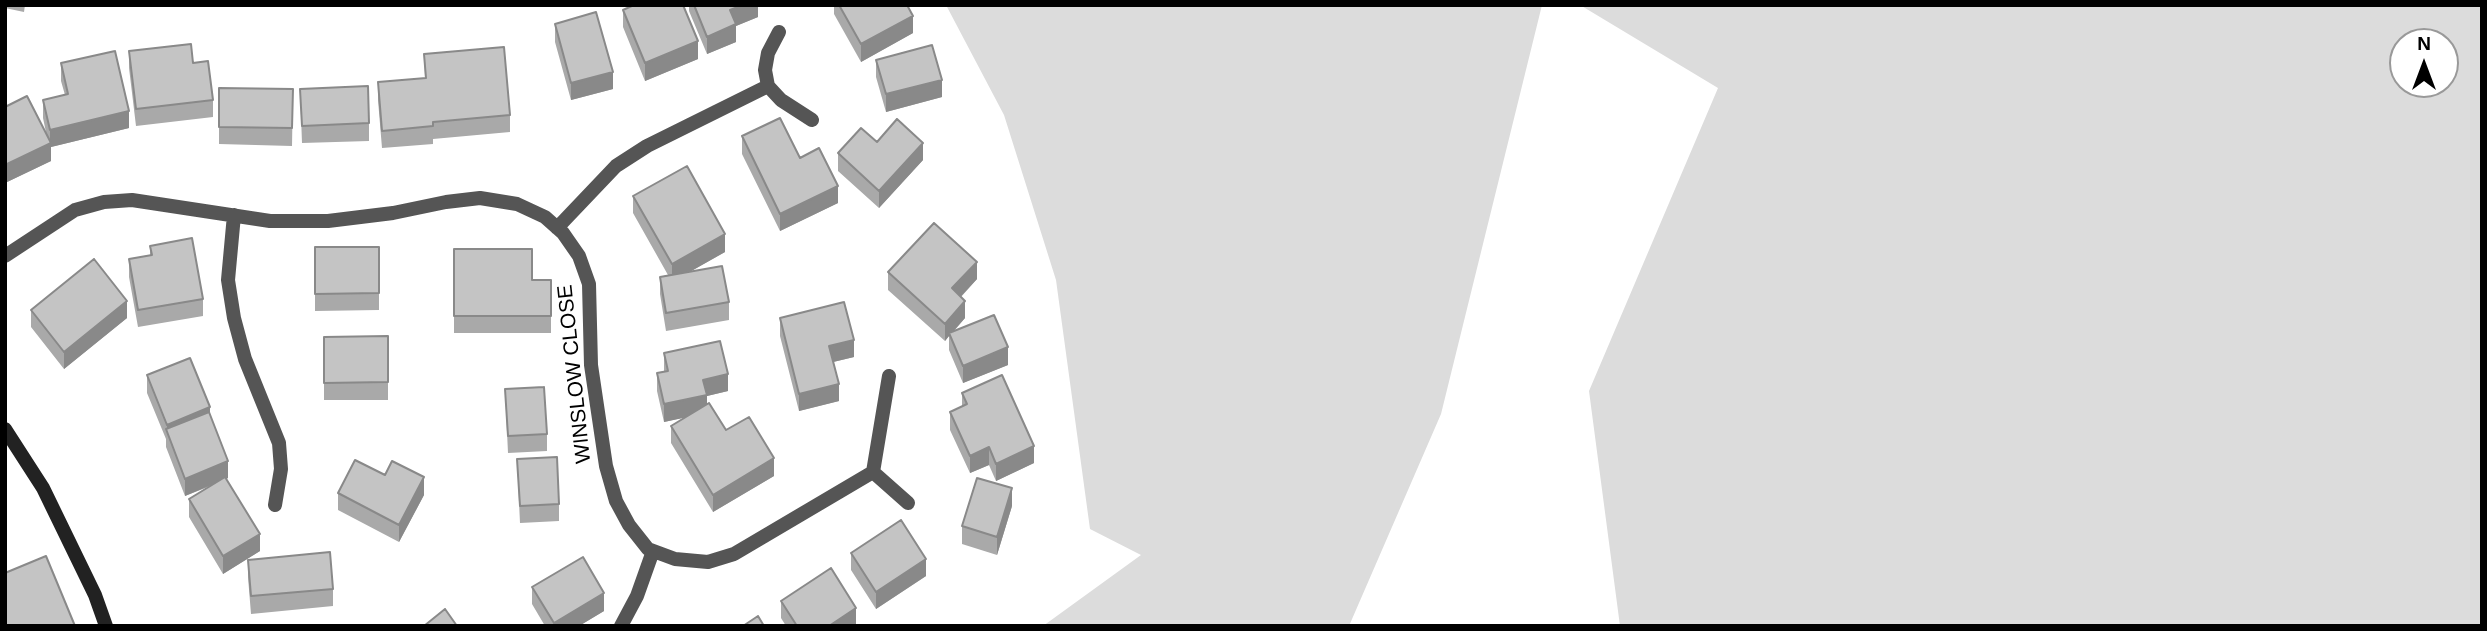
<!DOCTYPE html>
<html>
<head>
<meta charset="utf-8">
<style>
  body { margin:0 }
  #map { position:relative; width:2487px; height:631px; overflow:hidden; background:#fff; font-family:Helvetica,sans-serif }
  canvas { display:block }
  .frame { position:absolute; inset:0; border:7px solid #000; pointer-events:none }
  .north { position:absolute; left:2389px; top:28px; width:70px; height:70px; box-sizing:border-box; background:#fff; border:2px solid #999; border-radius:50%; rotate:0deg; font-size:19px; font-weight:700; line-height:28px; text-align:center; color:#000 }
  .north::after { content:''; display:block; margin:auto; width:24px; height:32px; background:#000; clip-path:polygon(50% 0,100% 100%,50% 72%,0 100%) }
</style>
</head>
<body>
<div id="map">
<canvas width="2487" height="631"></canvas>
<div class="frame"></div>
<div class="north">N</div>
</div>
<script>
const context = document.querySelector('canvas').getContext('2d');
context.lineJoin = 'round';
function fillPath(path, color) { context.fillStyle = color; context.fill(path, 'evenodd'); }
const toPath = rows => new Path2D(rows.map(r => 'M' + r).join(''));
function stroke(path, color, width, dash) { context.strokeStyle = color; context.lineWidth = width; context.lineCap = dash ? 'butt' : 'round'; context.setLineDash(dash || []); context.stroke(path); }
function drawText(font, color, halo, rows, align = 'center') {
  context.font = font + ' Helvetica,sans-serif'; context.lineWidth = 5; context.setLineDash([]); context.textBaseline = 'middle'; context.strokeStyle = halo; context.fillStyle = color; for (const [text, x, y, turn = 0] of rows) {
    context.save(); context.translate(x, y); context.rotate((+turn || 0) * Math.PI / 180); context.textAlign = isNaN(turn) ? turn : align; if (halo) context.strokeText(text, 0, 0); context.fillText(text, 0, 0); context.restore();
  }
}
const green = toPath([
  [946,5,1542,5,1441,414,1349,626,1043,626,1141,555,1090,529,1056,280,1004,115],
  [1580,5,2482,5,2482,626,1620,626,1589,391,1718,88],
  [2403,42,2445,42,2445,84,2403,84]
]);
const street = toPath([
  [779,32,768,53,765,70,768,86,781,100,812,120],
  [234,215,228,280,234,318,245,359,279,443,281,469,275,505],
  [557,228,616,166,647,146,768,86],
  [5,256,75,210,104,202,132,200,270,221,328,221,393,213,446,202,480,198,517,204,545,217,563,233,579,256,589,284,591,365,606,466,616,501,629,525,648,549,675,559,708,562,734,554,873,472,889,376],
  [873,472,908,503],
  [621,626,637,596,653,551]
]);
const secondary = toPath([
  [5,429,43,488,95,595,106,626]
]);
const wall = toPath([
  [5,5,25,5,24,12,5,8],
  [689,5,758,5,758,17,736,26,736,42,707,54,689,11],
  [834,5,907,5,913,33,861,62,834,14],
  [623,10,698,59,645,81,623,27],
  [555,24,613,89,571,100,555,42],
  [129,51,193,63,213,100,213,117,136,126,129,68],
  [424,54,510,115,510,132,433,139,433,144,382,148,378,100,378,82,425,78],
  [876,60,942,97,886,112,876,77],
  [61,63,129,128,51,147,51,161,5,183,5,107,47,137,43,118,43,100,65,95,61,81],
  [219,88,293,89,292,146,219,144],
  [300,89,369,123,369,141,302,143],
  [742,136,800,158,838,203,780,231,742,154],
  [877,142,923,160,879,208,838,171,838,153],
  [633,196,725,252,691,271,729,302,729,320,666,331,660,294,660,277,668,275,633,213],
  [150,246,203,299,203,316,138,327,129,277,129,259,150,256],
  [315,247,379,247,379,310,315,311],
  [454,249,532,280,551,280,551,333,454,333],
  [888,272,977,279,961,297,965,318,954,331,1008,365,963,383,949,350,949,336,945,341,888,290],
  [31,310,127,318,64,369,31,327],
  [780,318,854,357,833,362,839,401,799,411,780,336],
  [388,336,388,400,324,400,324,337],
  [664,353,728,391,707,396,707,405,726,430,774,476,713,512,671,443,671,426,686,417,664,422,657,391,657,373,664,371],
  [147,375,210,415,228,478,226,479,260,551,223,574,189,517,189,499,213,485,185,496,166,447,166,439,147,393],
  [505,389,547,434,547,451,508,453],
  [962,393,1034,463,996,481,989,465,970,473,950,430,950,412,962,407],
  [517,459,559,504,559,521,520,523],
  [338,493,424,495,399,542,338,510],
  [1012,506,997,555,962,544,962,526],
  [851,553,926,576,876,609,851,570],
  [248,560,333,589,333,606,251,614,248,577],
  [532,587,604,611,579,626,545,626,532,604],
  [781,601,856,625,786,626,781,618]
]);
const shadedWall = toPath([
  [743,5,758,5,758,17,736,26,736,42,707,54,707,37,730,10],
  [913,16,913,33,861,62,861,44],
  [698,41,698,59,645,81,645,63],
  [613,72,613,89,571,100,571,83],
  [942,80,942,97,886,112,886,94],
  [129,111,129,128,51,147,51,161,5,183,5,165,50,144,50,130],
  [923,143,923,160,879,208,879,191],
  [838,186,838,203,780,231,780,214],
  [725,234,725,252,672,282,672,264],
  [977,262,977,279,952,306,952,288],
  [127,301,127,318,64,369,64,352],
  [965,301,965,318,950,335,949,333,949,336,945,341,945,324],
  [854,340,854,357,829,363,829,346],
  [1008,347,1008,365,963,383,963,366],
  [728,374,728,391,707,396,707,413,664,422,664,404,703,380],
  [839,384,839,401,799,411,799,394],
  [210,407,210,424,167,432,167,425],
  [1034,446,1034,463,996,481,996,464],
  [989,447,989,465,970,473,970,456],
  [774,458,774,476,713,512,713,495],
  [228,461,228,478,185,496,185,479],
  [424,477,424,495,399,542,399,525],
  [1012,488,1012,506,997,555,997,537],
  [260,534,260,551,223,574,223,556],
  [926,559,926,576,876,609,876,592],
  [604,593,604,611,579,626,554,626,554,623],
  [856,608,856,625,829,626]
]);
const building = toPath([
  [634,5,683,5,698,41,645,63,623,10,634,5],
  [694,5,743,5,730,10,736,24,707,37,694,5],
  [839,5,907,5,913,16,861,44,839,5],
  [596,12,613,72,571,83,555,24,596,12],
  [191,44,193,63,208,61,213,100,136,109,129,51,191,44],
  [932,45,942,80,886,94,876,60,932,45],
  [504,47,510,115,433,122,433,126,382,131,378,82,426,78,424,54,504,47],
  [115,51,129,111,50,130,43,100,68,94,61,63,115,51],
  [368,86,369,123,302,126,300,89,368,86],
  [219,88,293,89,292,128,219,127,219,88],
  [27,96,51,143,5,165,5,107,27,96],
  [780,118,800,158,819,148,838,186,780,214,742,136,780,118],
  [897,119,923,143,879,191,838,153,861,128,877,142,897,119],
  [687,166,725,234,672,264,633,196,687,166],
  [934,223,977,262,952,288,965,301,945,324,888,272,934,223],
  [192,238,203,299,138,310,129,259,152,255,150,246,192,238],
  [315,247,379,247,379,293,315,294,315,247],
  [454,249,532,249,532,280,551,280,551,316,454,316,454,249],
  [94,259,127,301,64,352,31,310,94,259],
  [722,266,729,302,666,313,660,277,722,266],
  [844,302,854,340,829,346,839,384,799,394,780,318,844,302],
  [994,315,1008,347,963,366,949,333,994,315],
  [388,336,388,382,324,383,324,337,388,336],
  [720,341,728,374,703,380,707,395,664,404,657,373,668,371,664,353,720,341],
  [190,358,210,407,167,425,147,375,190,358],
  [1002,375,1034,446,996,464,989,447,970,456,950,412,967,404,962,393,1002,375],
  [544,387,547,434,508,436,505,389,544,387],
  [709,403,726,430,749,417,774,458,713,495,671,426,709,403],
  [209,412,228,461,185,479,166,429,209,412],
  [557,457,559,504,520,506,517,459,557,457],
  [355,460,385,475,392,461,424,477,399,525,338,493,355,460],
  [225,477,260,534,223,556,189,499,225,477],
  [977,478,1012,488,997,537,962,526,977,478],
  [901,520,926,559,876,592,851,553,901,520],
  [330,552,333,589,251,596,248,560,330,552],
  [46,556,75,626,5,626,5,573,46,556],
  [583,557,604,593,554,623,532,587,583,557],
  [831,568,856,608,829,626,797,626,781,601,831,568],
  [445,609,457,626,424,626,445,609],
  [758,616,764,626,743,626,758,616]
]);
const streetNames = [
  ["WINSLOW CLOSE",575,374,-96]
];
fillPath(green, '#dcdcdc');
stroke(street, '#555', 14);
stroke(secondary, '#222', 14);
fillPath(wall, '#a9a9a9');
fillPath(shadedWall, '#898989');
fillPath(building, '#c4c4c4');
stroke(building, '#898989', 2);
drawText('21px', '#000', '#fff', streetNames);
</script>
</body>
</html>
